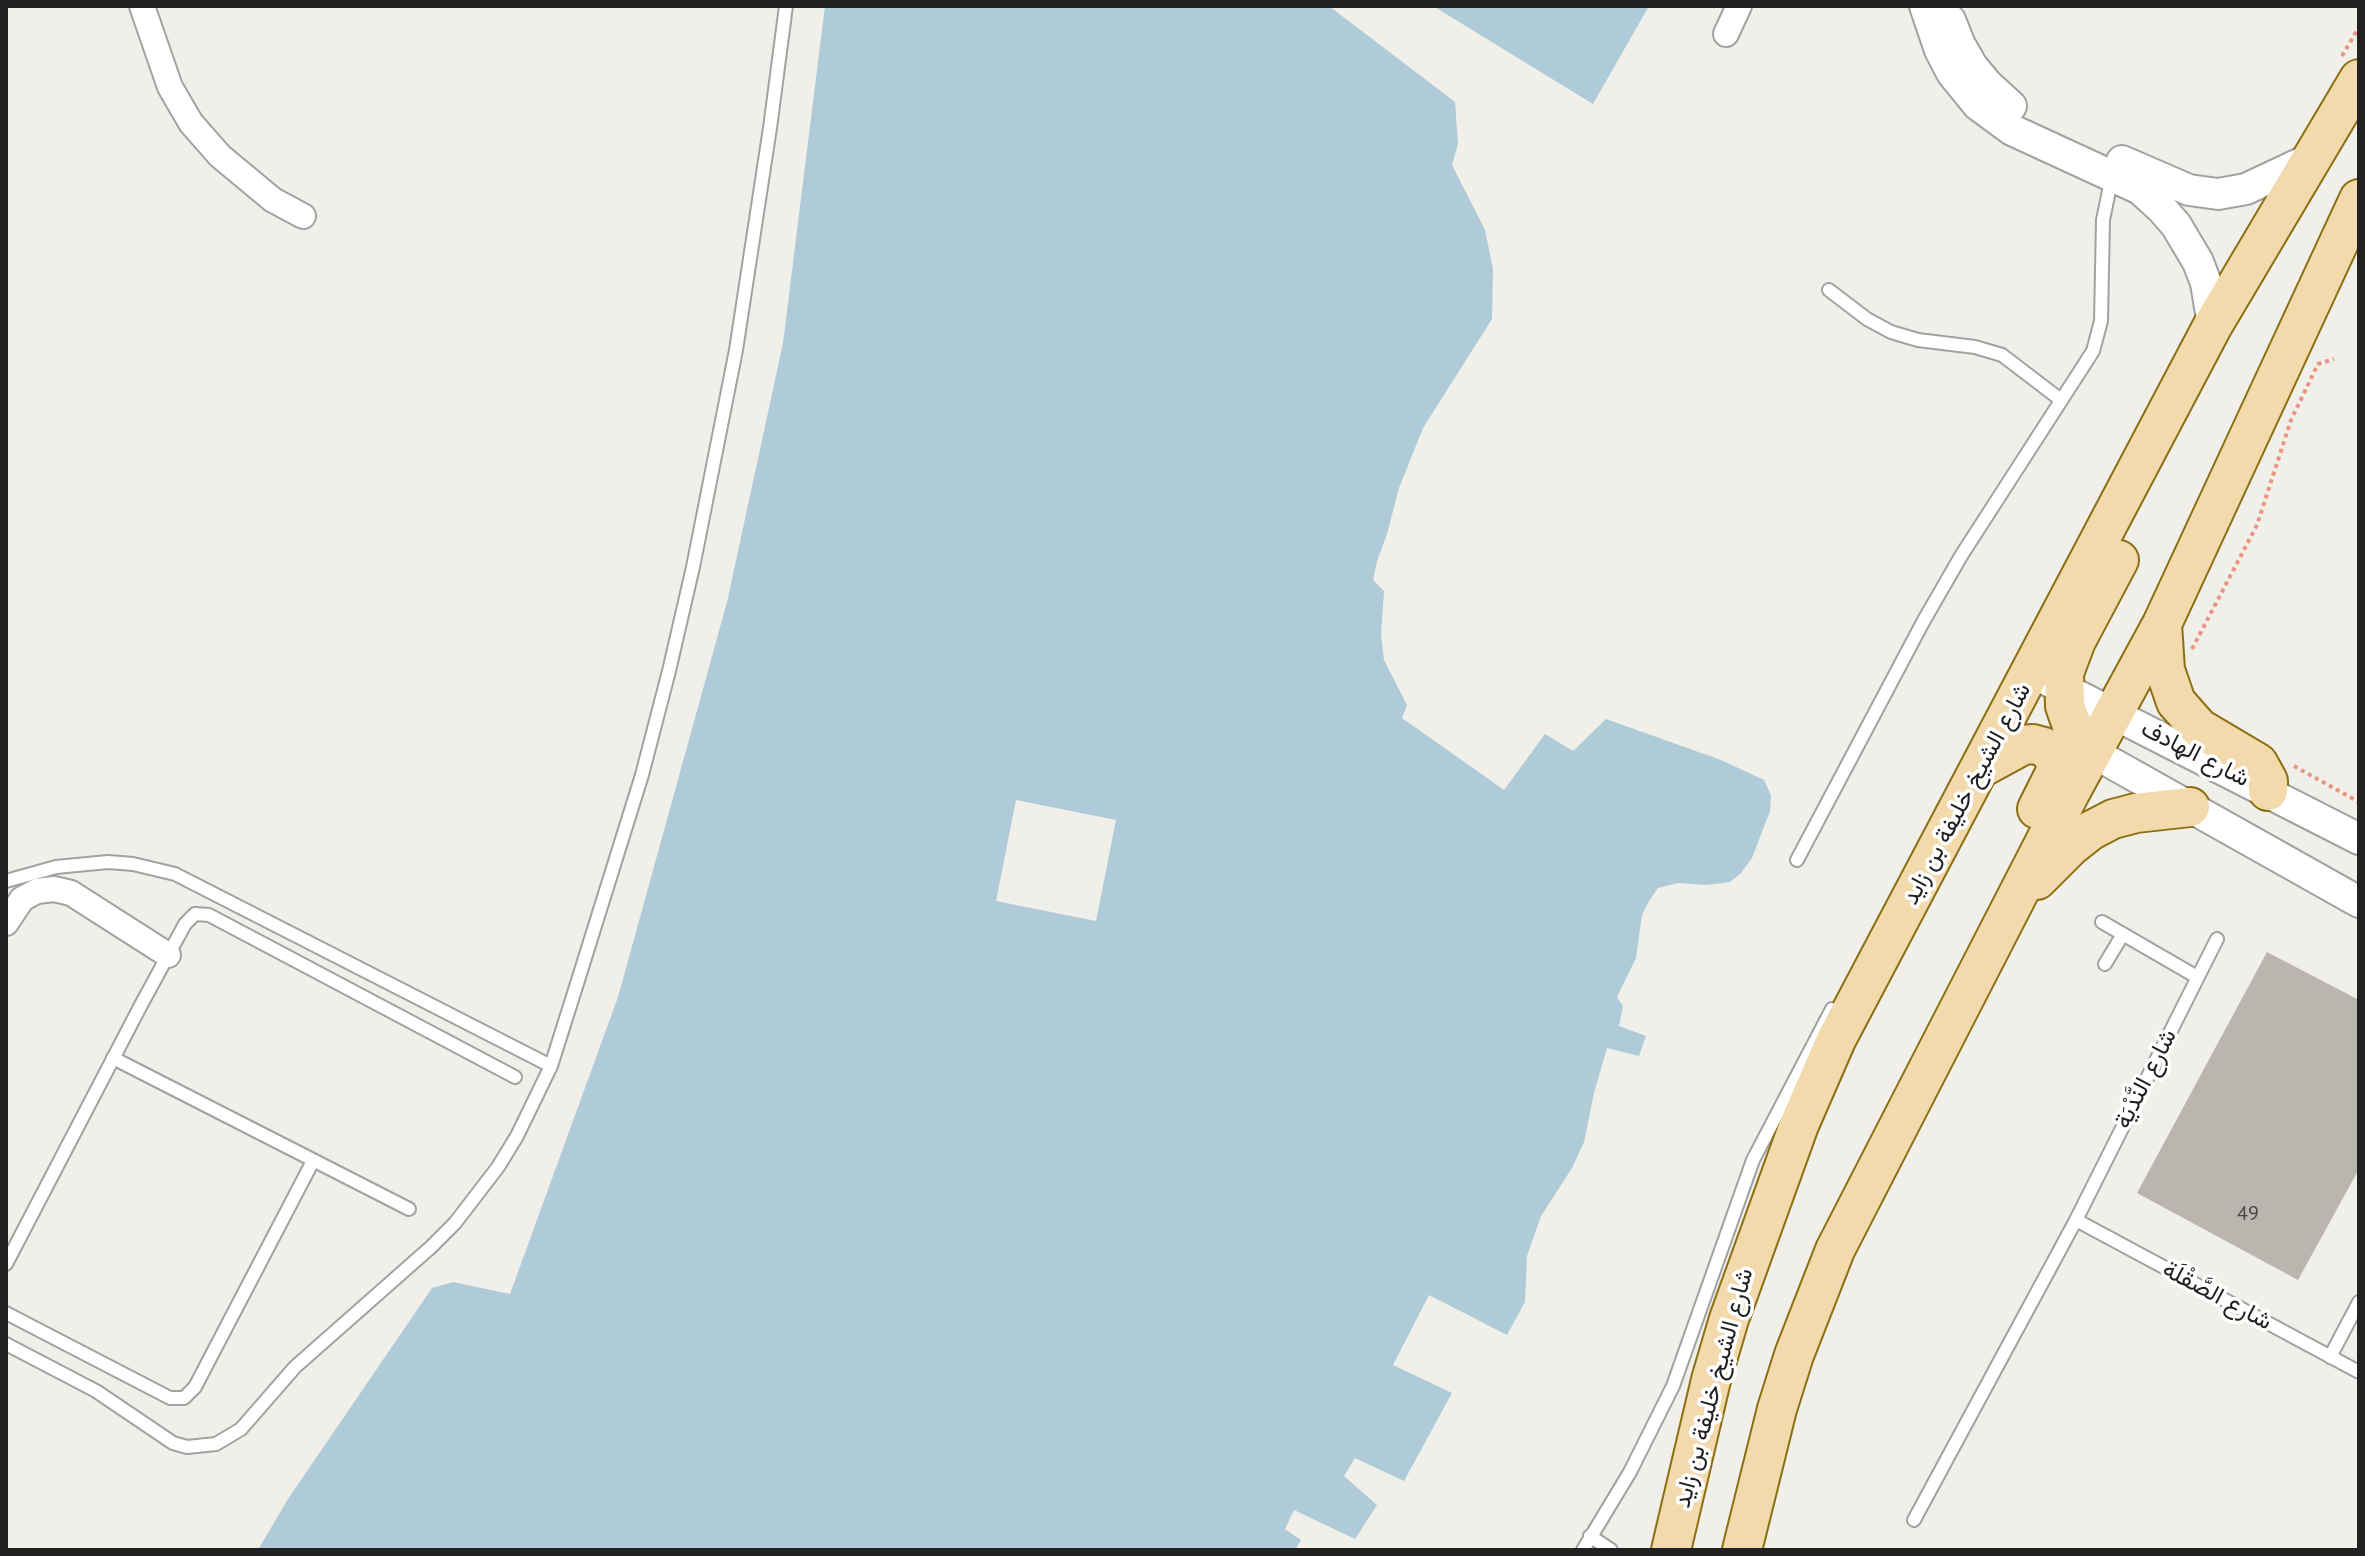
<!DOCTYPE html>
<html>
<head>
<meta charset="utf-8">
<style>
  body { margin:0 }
  #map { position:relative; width:2365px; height:1556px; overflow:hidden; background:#f0efe9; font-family:"PT Sans",sans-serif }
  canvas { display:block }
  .frame { position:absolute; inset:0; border:8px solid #212121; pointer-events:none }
</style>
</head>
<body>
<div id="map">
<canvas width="2365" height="1556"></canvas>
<div class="frame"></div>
</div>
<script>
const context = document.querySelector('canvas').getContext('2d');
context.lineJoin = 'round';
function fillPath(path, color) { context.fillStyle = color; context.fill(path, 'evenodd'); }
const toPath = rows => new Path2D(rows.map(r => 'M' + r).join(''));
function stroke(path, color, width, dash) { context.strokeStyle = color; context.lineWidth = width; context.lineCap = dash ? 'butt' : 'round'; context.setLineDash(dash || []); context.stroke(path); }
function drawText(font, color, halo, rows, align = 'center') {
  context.font = font + ' "PT Sans",Vazirmatn,sans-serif'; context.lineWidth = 7; context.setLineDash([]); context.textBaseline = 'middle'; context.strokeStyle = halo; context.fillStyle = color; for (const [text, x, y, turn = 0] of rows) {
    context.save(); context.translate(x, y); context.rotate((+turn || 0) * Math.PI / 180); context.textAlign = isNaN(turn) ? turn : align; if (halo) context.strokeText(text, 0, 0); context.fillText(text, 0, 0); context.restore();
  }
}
const water = toPath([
  [825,6,1329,6,1455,102,1458,144,1452,165,1485,230,1493,269,1492,319,1423,428,1399,488,1387,534,1377,561,1373,580,1384,591,1381,635,1384,660,1407,705,1402,718,1504,790,1545,734,1573,751,1606,719,1721,760,1764,780,1771,795,1770,811,1752,858,1741,873,1730,882,1707,885,1678,883,1658,888,1649,901,1642,915,1636,958,1617,997,1623,1006,1619,1026,1646,1036,1639,1056,1607,1048,1594,1093,1584,1142,1572,1168,1541,1216,1527,1256,1525,1302,1507,1335,1429,1295,1393,1365,1452,1393,1404,1481,1355,1458,1344,1476,1377,1505,1355,1539,1294,1510,1285,1529,1301,1540,1295,1550,258,1550,288,1499,432,1288,453,1282,510,1294,618,997,727,602,783,343],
  [1016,800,1116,820,1096,921,996,901],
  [1433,6,1649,6,1593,104]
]);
const building = toPath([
  [2267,952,2359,1000,2359,1169,2298,1280,2137,1193]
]);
const path = toPath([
  [2342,56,2359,27],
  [2192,649,2257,525,2291,420,2318,364,2334,359],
  [2294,766,2359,802]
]);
const service = toPath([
  [1829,290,1867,319,1891,332,1918,340,1975,347,2002,355,2061,400],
  [1797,860,1923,622,1961,556,2093,351,2101,321,2103,220,2112,176],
  [6,881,56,867,108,862,133,864,175,874,551,1066],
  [2102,922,2197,977],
  [2105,964,2123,934],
  [113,1058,409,1209],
  [2076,1220,2359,1372],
  [6,1264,141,1005,185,924,195,914,209,915,515,1077],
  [6,1313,170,1398,184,1398,195,1387,313,1161],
  [6,1344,96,1391,173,1443,187,1447,216,1444,241,1429,295,1367,431,1247,455,1223,498,1167,517,1136,551,1066,580,974,642,775,669,671,693,567,736,350,770,128,786,6],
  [2330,1357,2359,1302],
  [1914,1520,2076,1220,2217,939],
  [1590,1536,1611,1550],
  [1583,1550,1630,1472,1673,1386,1753,1160,1832,1009]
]);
const minor = toPath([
  [142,6,170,87,191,123,220,156,273,200,303,216],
  [1726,34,1739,6],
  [6,923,22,899,37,891,54,889,71,893,168,955]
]);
const tertiary = toPath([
  [1925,6,1940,50,1952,73,1978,105,2012,130,2140,189,2162,209,2176,225,2198,262,2206,283,2213,325],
  [1950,20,1960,45,1972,66,1987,84,2011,106],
  [2122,161,2189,190,2218,194,2246,189,2314,157],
  [2047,680,2359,839],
  [2092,752,2359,902]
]);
const primary = toPath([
  [2162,624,2165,670,2176,702,2199,728,2258,763,2268,781,2268,791],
  [2092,752,2071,723,2065,706,2064,673,2076,641,2119,560],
  [1979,769,2023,745,2033,744,2044,747,2051,753,2056,763,2055,773,2037,809],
  [2037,880,2071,846,2090,831,2113,819,2136,813,2190,807],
  [1671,1550,1711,1380,1729,1319,1799,1125,1836,1040,2213,325,2359,79],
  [1742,1550,1777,1409,1794,1355,1835,1250,2070,793,2162,624,2359,199]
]);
const numberNames = [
  ["49",2248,1214]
];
const streetNames = [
  ["شارع الهادف",2195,754,27],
  ["شارع الشيخ خليفة بن زايد",1967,794,-62],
  ["شارع النَّدْيَة",2146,1079,-63],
  ["شارع الصَّقْلَة",2217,1296,28],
  ["شارع الشيخ خليفة بن زايد",1714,1388,-75]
];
fillPath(water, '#afcbd8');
fillPath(building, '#b9b5af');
stroke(service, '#a2a2a2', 16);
stroke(minor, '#a2a2a2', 28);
stroke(tertiary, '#a2a2a2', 34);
stroke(primary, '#8c6f12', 42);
stroke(path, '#ea9580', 4, [4, 4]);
stroke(service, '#fff', 12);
stroke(minor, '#fff', 24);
stroke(tertiary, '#fff', 30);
stroke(primary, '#f2daad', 38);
drawText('20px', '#474644', null, numberNames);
drawText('24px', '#212121', '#fff', streetNames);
</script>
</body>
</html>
